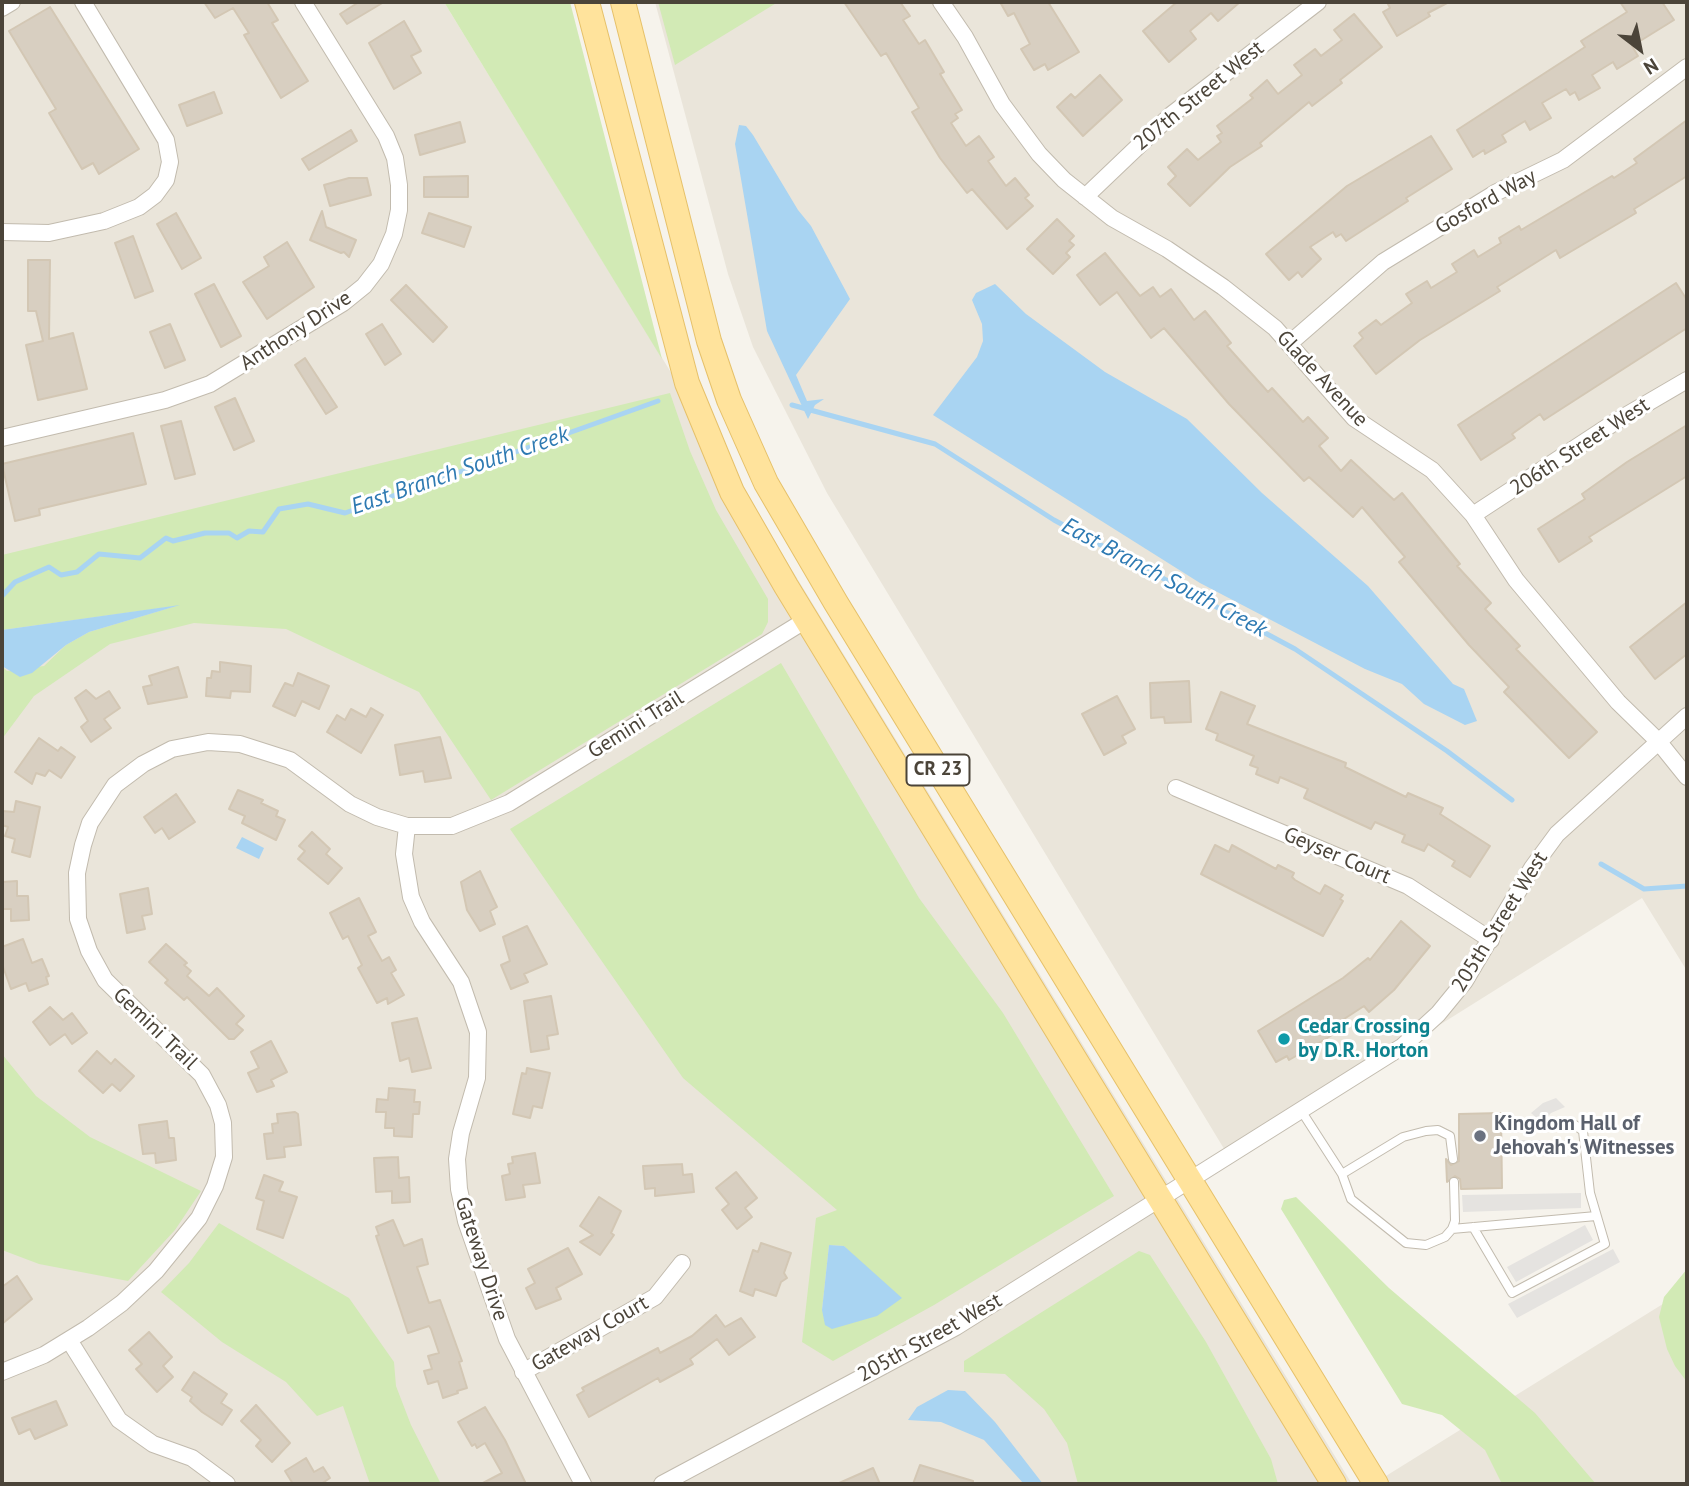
<!DOCTYPE html>
<html>
<head>
<meta charset="utf-8">
<style>
  body { margin:0 }
  #map { position:relative; width:1689px; height:1486px; overflow:hidden; background:#f6f3ec; font-family:"PT Sans",sans-serif }
  canvas { display:block }
  .frame { position:absolute; inset:0; border:4px solid #4b4439; pointer-events:none }
  .north { position:absolute; left:1605px; top:14px; width:70px; height:70px; -webkit-text-stroke:5px #fff; paint-order:stroke; rotate:148deg; font-size:19px; font-weight:700; line-height:28px; text-align:center; color:#4b4439 }
  .north::after { content:''; display:block; margin:auto; width:24px; height:32px; background:#4b4439; clip-path:polygon(50% 0,100% 100%,50% 72%,0 100%) }
</style>
</head>
<body>
<div id="map">
<canvas width="1689" height="1486"></canvas>
<div class="frame"></div>
<div class="north">N</div>
</div>
<script>
const context = document.querySelector('canvas').getContext('2d');
context.lineJoin = 'round';
function fillPath(path, color) { context.fillStyle = color; context.fill(path, 'evenodd'); }
const toPath = rows => new Path2D(rows.map(r => 'M' + r).join(''));
function stroke(path, color, width, dash) { context.strokeStyle = color; context.lineWidth = width; context.lineCap = dash ? 'butt' : 'round'; context.setLineDash(dash || []); context.stroke(path); }
function drawText(font, color, halo, rows, align = 'center') {
  context.font = font + ' "PT Sans",sans-serif'; context.lineWidth = 6; context.setLineDash([]); context.textBaseline = 'middle'; context.strokeStyle = halo; context.fillStyle = color; for (const [text, x, y, turn = 0] of rows) {
    context.save(); context.translate(x, y); context.rotate((+turn || 0) * Math.PI / 180); context.textAlign = isNaN(turn) ? turn : align; if (halo) context.strokeText(text, 0, 0); context.fillText(text, 0, 0); context.restore();
  }
}
const residential = toPath([
  [2,2,444,2,1352,1484,2,1484],
  [655,2,1687,2,1687,971,1642,898,1229,1157,827,493,753,347,728,274],
  [1687,1289,1687,1484,1373,1484]
]);
const green = toPath([
  [444,2,570,2,662,359],
  [658,2,778,2,675,65],
  [670,393,690,451,716,510,768,599,768,622,762,634,491,800,419,692,286,629,194,623,110,644,34,696,2,739,2,666,7,671,44,666,66,645,89,632,176,606,2,630,2,555],
  [781,663,919,898,1003,1013,1114,1196,934,1305,833,1361,802,1342,816,1218,837,1210,683,1078,510,829],
  [829,1245,844,1246,856,1258,822,1310],
  [2,1054,36,1096,90,1137,201,1191,175,1230,128,1281,39,1264,2,1250],
  [1296,1197,1389,1288,1535,1413,1596,1484,1502,1484,1485,1450,1442,1415,1402,1404,1281,1209,1284,1200],
  [219,1223,349,1298,394,1362,396,1386,411,1425,441,1484,370,1484,343,1406,317,1416,286,1382,222,1342,161,1292,189,1263],
  [1139,1251,1150,1255,1206,1342,1271,1459,1278,1484,1078,1484,1067,1443,1044,1409,1005,1374,964,1372,964,1361],
  [1687,1269,1687,1382,1675,1366,1667,1349,1659,1317,1664,1297]
]);
const parking = toPath([
  [1556,1098,1565,1107,1551,1113,1542,1123,1531,1113,1543,1103],
  [1512,1140,1573,1140,1573,1154,1511,1154],
  [1581,1193,1581,1208,1463,1212,1462,1195],
  [1585,1225,1593,1240,1516,1282,1507,1267],
  [1613,1249,1620,1262,1517,1318,1508,1304]
]);
const water = toPath([
  [739,125,746,126,753,135,798,210,811,226,850,299,796,375,807,401,824,399,815,405,808,419,767,331,735,144],
  [995,284,1026,314,1105,372,1187,419,1262,493,1368,586,1453,684,1464,689,1477,721,1465,725,1424,704,1402,684,1365,669,1200,583,933,415,977,357,983,341,982,324,972,300,976,293],
  [180,605,89,632,66,645,32,673,20,677,2,666,2,630],
  [242,837,264,848,259,859,236,848],
  [829,1245,844,1246,902,1298,877,1316,832,1329,825,1325,822,1310],
  [948,1390,965,1391,995,1422,1043,1484,1024,1484,984,1440,941,1422,908,1420,917,1407]
]);
const stream = toPath([
  [792,405,935,444,1054,520,1295,649,1447,751,1512,800],
  [2,592,3,595,15,582,49,567,61,575,77,572,99,554,140,558,166,538,173,541,205,533,229,533,237,538,249,531,263,532,279,509,308,504,345,513,658,401],
  [1601,864,1644,889,1687,886]
]);
const building = toPath([
  [204,2,267,2,278,20,272,23,308,81,281,98,244,35,249,33,233,8,215,18,204,2],
  [359,2,384,2,347,24,340,14,359,2],
  [844,2,900,2,910,16,903,20,919,44,925,40,944,72,940,74,962,110,955,114,958,118,951,123,966,146,979,136,994,157,988,161,1006,186,1015,178,1029,195,1025,198,1033,206,1007,229,972,189,967,193,940,158,912,112,919,108,886,53,881,56,844,2],
  [1000,2,1048,2,1079,52,1048,70,1045,64,1034,70,1021,49,1030,44,1014,13,1008,16,1000,2],
  [1177,2,1240,2,1218,21,1211,13,1190,31,1196,39,1169,62,1143,31,1177,2],
  [1387,2,1449,2,1428,13,1430,16,1397,36,1383,12,1390,8,1387,2],
  [1620,2,1662,2,1674,20,1632,46,1638,56,1617,69,1613,62,1592,75,1600,88,1579,100,1575,92,1570,95,1566,89,1542,103,1551,118,1530,130,1525,121,1502,135,1506,142,1485,154,1484,150,1473,157,1457,130,1585,47,1581,41,1627,12,1620,2],
  [50,7,139,149,99,174,93,163,82,169,49,113,56,109,9,31,50,7],
  [1354,14,1382,47,1340,80,1342,83,1312,106,1309,102,1260,143,1262,146,1230,167,1190,206,1168,184,1176,176,1168,167,1187,149,1198,160,1221,142,1217,136,1222,133,1217,126,1253,98,1250,95,1267,80,1278,94,1302,75,1294,65,1315,49,1321,56,1342,40,1334,30,1354,14],
  [404,21,421,51,411,56,421,73,394,89,369,43,404,21],
  [1100,75,1122,100,1083,136,1057,107,1071,94,1075,98,1100,75],
  [214,92,222,113,187,126,179,105,214,92],
  [1687,120,1687,176,1634,209,1636,213,1560,258,1556,250,1497,287,1500,291,1420,340,1376,374,1354,346,1363,338,1359,333,1376,320,1381,325,1412,303,1406,294,1427,281,1431,288,1457,272,1452,264,1474,250,1478,257,1501,243,1499,238,1519,226,1521,230,1612,176,1614,178,1637,163,1634,159,1687,120],
  [460,122,465,142,420,155,415,135,460,122],
  [351,130,357,141,309,170,302,159,351,130],
  [1431,136,1452,169,1406,198,1408,201,1346,241,1341,234,1336,237,1333,232,1310,247,1321,259,1302,277,1298,272,1289,280,1266,254,1347,186,1431,136],
  [468,176,468,197,424,197,424,177,468,176],
  [349,178,367,178,371,195,330,206,324,185,349,178],
  [322,211,326,227,356,240,349,257,344,252,341,253,310,240,322,211],
  [176,213,201,258,182,269,157,224,176,213],
  [429,213,471,227,464,247,422,233,429,213],
  [1057,219,1074,236,1069,241,1074,245,1066,253,1070,257,1053,274,1027,249,1057,219],
  [133,236,153,291,135,298,115,243,133,236],
  [287,242,314,287,267,319,243,282,269,266,264,257,287,242],
  [1105,253,1140,296,1153,287,1160,297,1171,289,1194,320,1205,311,1231,343,1227,346,1268,392,1272,388,1303,422,1308,417,1328,438,1319,446,1341,471,1351,460,1394,500,1402,493,1460,564,1457,566,1491,603,1485,609,1520,646,1516,649,1597,732,1569,758,1504,692,1509,687,1469,645,1399,562,1405,557,1362,507,1353,517,1309,477,1304,481,1229,404,1164,328,1151,338,1117,292,1100,305,1077,275,1105,253],
  [28,260,50,260,49,339,73,333,87,389,38,400,26,345,43,341,36,311,28,311,28,260],
  [1676,283,1687,300,1687,328,1544,420,1540,414,1512,434,1515,438,1481,460,1458,425,1676,283],
  [214,284,241,336,221,347,195,294,214,284],
  [406,285,447,327,433,342,391,300,406,285],
  [170,324,185,360,165,368,150,332,170,324],
  [382,324,401,354,385,365,366,334,382,324],
  [305,358,337,407,326,414,295,365,305,358],
  [235,398,254,441,234,450,215,407,235,398],
  [181,421,195,474,175,479,161,426,181,421],
  [1687,425,1687,476,1589,537,1592,541,1559,562,1538,529,1585,499,1582,494,1627,462,1687,425],
  [133,433,146,484,39,509,40,515,15,521,2,464,133,433],
  [1687,602,1687,654,1655,679,1630,647,1687,602],
  [220,662,251,666,250,692,231,691,230,698,206,696,207,678,211,678,212,671,220,672,220,662],
  [178,667,187,697,148,704,143,687,152,685,149,676,178,667],
  [298,673,329,686,319,709,302,701,295,716,273,706,285,683,293,686,298,673],
  [1189,681,1191,722,1165,723,1164,717,1151,718,1150,683,1189,681],
  [86,690,96,699,109,691,120,708,104,719,111,728,91,742,81,727,88,721,75,698,86,690],
  [1221,692,1255,706,1247,724,1346,763,1345,767,1406,797,1408,793,1443,808,1440,814,1490,846,1470,877,1452,866,1455,861,1428,844,1424,851,1402,842,1405,835,1375,822,1371,829,1304,798,1308,789,1280,777,1278,783,1256,774,1258,768,1250,765,1254,756,1216,740,1218,734,1206,729,1221,692],
  [1117,696,1135,729,1122,736,1126,743,1104,755,1082,714,1117,696],
  [371,708,383,715,361,753,327,732,337,715,345,720,351,709,366,717,371,708],
  [440,737,451,778,425,782,423,771,400,775,395,745,440,737],
  [39,738,58,751,61,747,75,757,61,778,49,770,45,776,36,773,32,784,15,772,39,738],
  [238,790,263,800,261,803,278,811,276,816,285,820,276,840,242,823,245,816,229,809,238,790],
  [176,794,195,822,169,839,162,828,155,833,144,817,176,794],
  [16,801,40,807,30,857,12,852,15,839,5,836,8,827,2,825,2,811,14,812,16,801],
  [312,832,330,849,326,854,342,868,328,884,298,859,305,851,299,846,312,832],
  [1215,845,1229,852,1232,845,1276,869,1278,865,1294,873,1292,877,1295,880,1320,894,1325,885,1343,895,1340,899,1343,901,1323,936,1201,874,1215,845],
  [480,871,497,907,490,911,495,924,480,931,467,910,461,882,480,871],
  [17,881,17,896,28,896,29,920,11,921,11,909,2,909,2,882,17,881],
  [148,888,152,914,142,916,145,929,127,933,120,894,148,888],
  [359,898,376,932,368,936,382,961,389,957,396,970,391,973,404,995,388,1004,387,998,377,1003,358,968,362,965,348,936,343,939,330,913,359,898],
  [1401,921,1430,946,1394,990,1369,1012,1364,1006,1341,1021,1345,1027,1324,1040,1289,1060,1287,1056,1276,1062,1258,1031,1343,978,1368,958,1370,960,1401,921],
  [527,926,547,964,524,974,528,982,511,989,501,965,510,961,503,937,527,926],
  [23,939,32,963,42,959,49,976,46,977,48,984,29,991,26,983,11,989,2,964,2,947,23,939],
  [166,944,187,963,184,965,191,971,187,976,209,996,217,988,244,1016,236,1024,243,1030,234,1039,229,1039,187,997,184,1000,165,983,168,980,149,962,166,944],
  [551,996,558,1034,547,1036,549,1049,531,1052,524,1001,551,996],
  [50,1007,63,1020,72,1013,87,1033,72,1044,65,1034,50,1045,33,1022,50,1007],
  [417,1018,431,1068,412,1072,409,1058,400,1061,392,1023,417,1018],
  [271,1041,287,1072,271,1080,274,1086,257,1092,248,1073,259,1068,251,1052,271,1041],
  [97,1051,111,1064,115,1059,134,1076,120,1091,112,1084,103,1093,79,1071,97,1051],
  [527,1068,550,1073,542,1108,533,1106,530,1118,513,1114,522,1073,526,1074,527,1068],
  [389,1088,415,1090,414,1102,420,1102,419,1114,413,1114,412,1137,394,1136,394,1128,385,1128,386,1112,376,1112,377,1099,388,1100,389,1088],
  [295,1112,298,1114,301,1145,284,1147,285,1157,267,1159,264,1134,273,1133,272,1124,278,1123,277,1114,295,1112],
  [1501,1113,1502,1188,1461,1189,1460,1179,1455,1176,1447,1182,1446,1159,1451,1165,1459,1161,1459,1114,1501,1113],
  [167,1121,169,1138,174,1138,176,1160,156,1163,155,1153,143,1154,139,1125,167,1121],
  [535,1153,540,1183,523,1185,525,1197,506,1200,502,1176,510,1174,508,1164,513,1163,512,1157,535,1153],
  [398,1157,399,1178,409,1177,410,1202,392,1203,392,1191,376,1192,374,1158,398,1157],
  [682,1164,683,1175,692,1174,694,1192,655,1196,655,1188,645,1189,643,1166,682,1164],
  [736,1172,757,1198,745,1208,752,1217,737,1229,722,1210,729,1204,716,1188,736,1172],
  [264,1175,283,1182,279,1191,297,1197,283,1238,257,1229,264,1201,256,1198,264,1175],
  [599,1197,621,1211,611,1233,614,1235,600,1255,580,1242,593,1235,580,1226,599,1197],
  [393,1220,404,1246,422,1239,428,1264,417,1267,429,1303,440,1300,462,1361,459,1362,467,1388,457,1391,458,1393,443,1398,438,1381,428,1384,424,1371,432,1369,428,1356,439,1353,431,1329,429,1326,408,1333,376,1236,379,1235,376,1227,393,1220],
  [761,1243,791,1253,784,1273,787,1278,781,1282,776,1296,755,1289,753,1296,740,1291,753,1250,758,1252,761,1243],
  [568,1248,582,1274,556,1288,561,1299,536,1309,526,1288,535,1283,528,1269,568,1248],
  [17,1276,32,1299,2,1324,2,1287,17,1276],
  [716,1315,725,1327,741,1318,755,1337,729,1355,717,1339,690,1359,693,1364,660,1382,658,1378,589,1417,577,1395,584,1391,582,1388,658,1348,660,1353,692,1336,716,1315],
  [149,1332,172,1357,163,1366,173,1377,157,1392,136,1369,142,1364,129,1350,149,1332],
  [194,1372,227,1394,221,1403,232,1410,222,1425,202,1412,190,1401,192,1397,182,1390,194,1372],
  [56,1401,67,1425,35,1439,30,1429,19,1434,12,1418,56,1401],
  [256,1405,290,1443,272,1462,256,1446,261,1440,241,1421,256,1405],
  [485,1407,505,1440,526,1484,481,1484,502,1473,485,1443,477,1448,475,1444,472,1446,458,1422,485,1407],
  [306,1458,314,1472,323,1467,330,1478,321,1484,293,1484,285,1471,306,1458],
  [920,1465,973,1481,973,1484,913,1484,920,1465],
  [873,1468,880,1484,837,1484,873,1468]
]);
const service = toPath([
  [1302,1112,1342,1174,1351,1199,1406,1243,1426,1245,1445,1237,1452,1229,1455,1221,1454,1182],
  [1342,1174,1403,1137,1426,1131,1438,1130,1450,1136,1453,1159],
  [1473,1227,1512,1293,1605,1244,1590,1193,1583,1131,1575,1125,1511,1128],
  [1452,1229,1596,1216]
]);
const minor = toPath([
  [941,2,965,37,1002,104,1039,154,1064,180,1112,218,1167,249,1223,287,1275,328,1354,418,1432,470,1473,515,1516,580,1618,702,1658,741,1687,777],
  [2,8,12,2],
  [1085,197,1171,115,1318,2],
  [2,232,49,233,104,221,139,207,155,195,166,180,170,162,166,140,83,2],
  [1290,343,1383,262,1497,192,1563,160,1687,67],
  [2,438,165,400,210,384,343,303,364,286,381,264,394,234,399,210,399,185,395,158,386,136,303,2],
  [1473,515,1615,422,1687,380],
  [1176,788,1408,886,1491,940],
  [407,826,404,854,411,897,422,922,461,982,478,1032,477,1078,461,1133,457,1159,459,1189,466,1221,507,1339,583,1484],
  [69,1340,119,1420,153,1444,192,1458,227,1484],
  [2,1372,44,1355,88,1328,122,1303,156,1271,199,1218,215,1186,224,1157,223,1123,218,1105,202,1075,105,980,89,951,78,919,77,873,83,845,90,823,115,785,143,764,172,749,208,742,240,744,290,760,350,804,377,817,407,826,452,826,509,803,806,620],
  [523,1372,655,1297,682,1263],
  [662,1484,956,1327,1403,1046,1438,1014,1465,981,1532,868,1557,834,1687,716]
]);
const primary = toPath([
  [587,2,687,383,732,492,786,586,1334,1484],
  [623,2,709,341,729,400,766,483,836,603,1376,1484]
]);
const markers = [
  [1284,1039,7,"#0f9aa8"],
  [1480,1136,7,"#6b7280"]
];
const shields = [
  [938,770,63]
];
const shieldNames = [
  ["CR 23",938,770]
];
const streetNames = [
  ["207th Street West",1199,96,-39],
  ["Gosford Way",1486,202,-29],
  ["Anthony Drive",296,331,-33],
  ["Glade Avenue",1322,379,47],
  ["206th Street West",1580,447,-33],
  ["Gemini Trail",636,725,-32],
  ["Geyser Court",1337,856,23],
  ["205th Street West",1500,922,-58],
  ["Gemini Trail",155,1029,44],
  ["Gateway Drive",481,1259,72],
  ["Gateway Court",590,1334,-30],
  ["205th Street West",930,1338,-29]
];
const cultureNames = [
  ["Cedar Crossing",1298,1027],
  ["by D.R. Horton",1298,1051]
];
const worshipNames = [
  ["Kingdom Hall of",1494,1124],
  ["Jehovah's Witnesses",1494,1148]
];
const waterNames = [
  ["East Branch South Creek",460,471,-19],
  ["East Branch South Creek",1164,578,28]
];
fillPath(residential, '#eae5da');
fillPath(green, '#d2eab5');
fillPath(parking, '#e5e3e0');
fillPath(water, '#a9d4f2');
stroke(stream, '#a9d4f2', 5);
fillPath(building, '#d8cfc1');
stroke(building, '#d3c7b4', 2);
stroke(service, '#c2bbae', 10);
stroke(minor, '#c2bbae', 18);
stroke(primary, '#e6c16a', 26);
stroke(service, '#fff', 8);
stroke(minor, '#fff', 16);
stroke(primary, '#ffe39c', 24);
for (const [x, y, r, color] of markers) { const dot = new Path2D(); dot.arc(x, y, r, 0, 2 * Math.PI); context.fillStyle = color; context.fill(dot); stroke(dot, '#fff', 2.5); }
for (const [x, y, w] of shields) { const box = new Path2D(); box.roundRect(x - w / 2, y - 15.5, w, 31, 5); context.fillStyle = '#fff'; context.fill(box); stroke(box, '#4b4439', 2); }
drawText('bold 19px', '#4b4439', null, shieldNames);
drawText('21px', '#4b4439', '#fff', streetNames);
drawText('bold 21px', '#0d838f', '#fff', cultureNames, 'left');
drawText('bold 21px', '#5b616d', '#fff', worshipNames, 'left');
drawText('italic 23px', '#2e7ab2', '#fff', waterNames);
</script>
</body>
</html>
